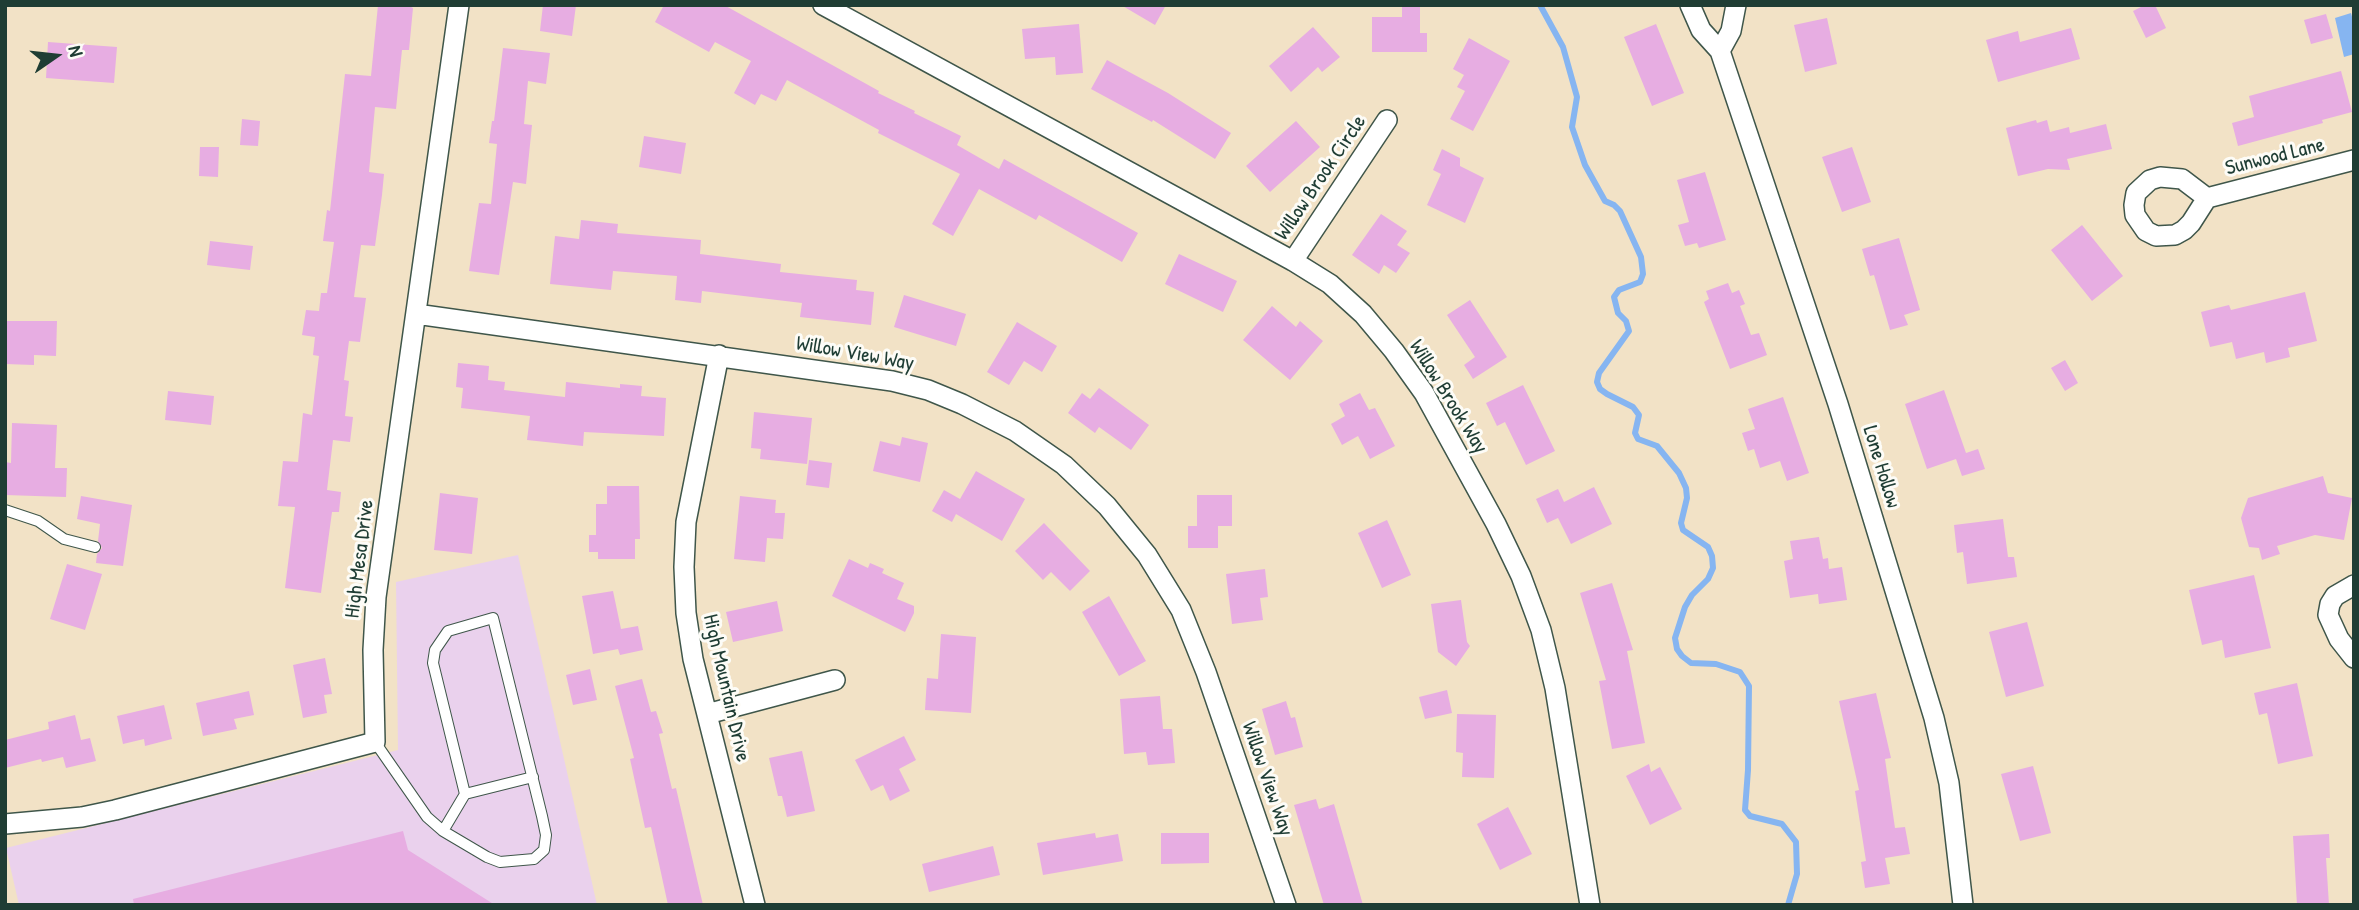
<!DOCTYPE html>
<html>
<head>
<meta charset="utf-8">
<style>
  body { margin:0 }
  #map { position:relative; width:2359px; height:910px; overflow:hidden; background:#f2e2c6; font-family:"Patrick Hand",sans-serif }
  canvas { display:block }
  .frame { position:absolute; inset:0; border:7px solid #1f3d34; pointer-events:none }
  .north { position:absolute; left:21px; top:21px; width:70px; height:70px; -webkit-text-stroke:5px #fdfcf7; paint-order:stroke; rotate:76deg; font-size:19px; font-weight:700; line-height:28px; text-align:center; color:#1f3d34 }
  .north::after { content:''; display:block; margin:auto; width:24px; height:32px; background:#1f3d34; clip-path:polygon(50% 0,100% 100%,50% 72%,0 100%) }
</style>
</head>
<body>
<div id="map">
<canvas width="2359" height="910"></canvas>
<div class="frame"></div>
<div class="north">N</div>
</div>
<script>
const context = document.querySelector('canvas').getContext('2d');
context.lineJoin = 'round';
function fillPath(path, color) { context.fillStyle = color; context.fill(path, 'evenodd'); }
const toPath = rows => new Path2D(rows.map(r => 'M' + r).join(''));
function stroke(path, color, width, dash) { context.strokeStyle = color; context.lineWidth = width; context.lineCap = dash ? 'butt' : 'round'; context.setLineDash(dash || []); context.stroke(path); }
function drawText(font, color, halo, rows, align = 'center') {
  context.font = font + ' "Patrick Hand",sans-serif'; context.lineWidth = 6; context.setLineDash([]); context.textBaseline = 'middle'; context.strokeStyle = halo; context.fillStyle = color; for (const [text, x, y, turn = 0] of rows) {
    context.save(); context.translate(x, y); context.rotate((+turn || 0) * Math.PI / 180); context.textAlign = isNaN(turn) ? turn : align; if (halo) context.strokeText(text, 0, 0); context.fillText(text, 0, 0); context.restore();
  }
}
const built = toPath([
  [518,555,597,905,19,905,6,848,398,750,396,582]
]);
const water = toPath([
  [2351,13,2354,24,2354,54,2344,57,2335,18]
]);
const stream = toPath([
  [1540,5,1563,47,1577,97,1572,127,1585,165,1605,201,1614,205,1620,211,1641,257,1643,274,1640,282,1619,290,1614,297,1618,313,1626,321,1629,331,1599,373,1597,382,1600,389,1607,394,1633,407,1639,415,1635,433,1638,439,1657,446,1679,473,1686,488,1687,498,1681,523,1683,530,1708,547,1712,556,1713,568,1708,579,1692,595,1685,607,1675,638,1677,649,1682,656,1691,663,1716,664,1740,672,1749,686,1748,770,1745,810,1750,816,1782,824,1796,842,1797,874,1788,905]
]);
const building = toPath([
  [378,5,407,5,413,8,409,50,402,50,396,109,375,107,369,172,384,174,382,195,375,246,361,245,354,297,366,298,360,342,349,341,344,380,349,381,345,416,353,417,350,442,333,440,327,490,341,492,339,512,332,512,321,593,285,588,295,507,278,506,283,461,298,462,303,413,312,415,319,356,313,355,315,337,302,335,306,310,319,311,321,293,327,293,334,242,323,241,327,210,330,211,345,74,371,76],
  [543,5,576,5,572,36,540,31],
  [664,5,724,5,879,91,878,93,915,111,914,113,961,136,957,145,999,169,1004,159,1138,233,1122,262,1039,215,1036,220,979,189,953,236,932,224,960,174,878,133,879,130,787,80,776,101,761,94,755,105,734,93,751,61,715,42,709,52,655,22],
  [1121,5,1166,5,1155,25],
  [1402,5,1420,5,1420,33,1427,33,1427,52,1372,52,1372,17,1402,17],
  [2145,5,2155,5,2166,28,2146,38,2133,11],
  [2326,14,2333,38,2311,44,2304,20],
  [1827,18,1837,64,1805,72,1794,25],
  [1079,24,1083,73,1056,75,1055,57,1025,59,1022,29],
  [1656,24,1684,93,1652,106,1624,37],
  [1313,27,1340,57,1322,72,1318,67,1291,92,1269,66],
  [2071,28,2080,59,1998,82,1986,40,2018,31,2020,42],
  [1469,38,1510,61,1473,131,1450,119,1465,91,1457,87,1464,75,1453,69],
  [48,42,117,47,114,83,46,78],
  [503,48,550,53,546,84,528,81,524,124,532,125,526,184,513,182,499,275,469,271,479,203,491,204,497,144,489,143,492,121,494,121],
  [1107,60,1168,93,1231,133,1215,159,1153,120,1152,122,1091,89],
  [2341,71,2352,112,2322,120,2323,123,2238,146,2232,123,2254,117,2249,96],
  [242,119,260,121,258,146,240,145],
  [2036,120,2037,123,2047,120,2050,132,2069,127,2070,133,2106,124,2112,149,2067,159,2070,170,2048,169,2018,176,2006,128],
  [1296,121,1320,147,1270,192,1246,166],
  [644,136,686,143,681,174,639,167],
  [200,147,219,147,218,177,199,176],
  [1852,147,1871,202,1842,212,1822,157],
  [1442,149,1460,158,1460,166,1484,178,1465,223,1427,205,1441,174,1433,170],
  [1705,172,1726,240,1699,248,1697,243,1685,246,1678,225,1689,222,1677,180],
  [1381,214,1407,231,1397,245,1410,253,1396,273,1384,265,1379,274,1352,255],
  [581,220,618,224,617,233,701,240,700,254,781,264,780,272,857,280,856,290,874,292,871,325,800,317,802,303,702,291,701,303,675,300,677,276,613,271,611,290,550,284,555,236,579,239],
  [2082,225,2123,276,2092,301,2051,250],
  [1899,238,1920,310,1904,315,1908,325,1890,330,1874,275,1870,276,1862,249],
  [210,241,253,246,250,270,207,265],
  [1179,254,1237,281,1223,312,1165,284],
  [1728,283,1732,293,1739,290,1745,304,1740,306,1751,335,1759,333,1767,355,1730,369,1704,302,1709,299,1706,291],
  [2305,292,2317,341,2288,348,2290,357,2266,363,2264,352,2236,359,2232,342,2210,347,2201,312,2229,305,2231,310],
  [904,295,966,314,956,346,894,327],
  [1470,300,1507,357,1473,379,1464,365,1475,357,1447,315],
  [1272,306,1296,327,1300,321,1323,341,1290,380,1243,340],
  [5,321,57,321,56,356,34,355,34,365,5,364],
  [1017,322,1057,346,1042,372,1024,361,1009,385,987,372],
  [2065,360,2078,383,2065,391,2051,368],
  [458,363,489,366,488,380,505,382,504,390,565,397,566,382,620,388,620,384,642,386,641,396,666,398,664,436,584,432,583,446,527,440,530,416,461,408,463,388,456,387],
  [1523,385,1555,451,1526,465,1505,422,1497,426,1486,403],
  [1099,388,1149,425,1131,450,1099,427,1095,433,1068,413,1082,393,1090,399],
  [1944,390,1966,453,1978,449,1985,469,1962,476,1956,459,1927,469,1905,404],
  [168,391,214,396,211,425,165,420],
  [1360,393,1369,410,1375,408,1395,446,1370,459,1358,436,1342,445,1331,424,1345,416,1339,404],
  [1783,397,1809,473,1787,481,1780,461,1760,468,1754,449,1748,451,1742,433,1755,429,1748,409],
  [754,412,812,418,807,464,760,459,761,449,751,448],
  [12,423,57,425,55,468,67,468,66,497,5,495,5,462,11,463],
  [902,437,928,443,920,482,873,471,880,441,900,446],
  [809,460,832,463,829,488,806,485],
  [976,471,1025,499,1002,541,956,514,952,522,932,511,944,490,960,499],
  [2323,476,2328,493,2352,498,2344,540,2315,535,2277,546,2280,554,2262,560,2259,548,2249,547,2241,518,2248,498],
  [607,486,639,486,640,539,635,539,635,559,598,559,598,552,589,552,589,535,596,535,596,504,607,504],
  [1594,487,1612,524,1571,544,1558,518,1547,523,1536,499,1558,489,1564,502],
  [440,493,478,498,472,554,434,550],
  [1197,495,1232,495,1232,526,1218,526,1218,548,1188,548,1188,526,1197,526],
  [81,496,132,505,123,566,96,563,97,554,102,548,98,541,100,524,77,519],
  [740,496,776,500,775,513,785,513,783,539,767,538,765,562,734,559],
  [2003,519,2008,557,2014,557,2017,577,1967,584,1963,552,1957,553,1954,525],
  [1387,520,1411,575,1382,588,1358,533],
  [1044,523,1090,571,1070,591,1051,572,1043,580,1015,551],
  [1819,537,1823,559,1828,558,1829,569,1842,567,1847,600,1819,604,1818,594,1790,598,1784,561,1793,559,1790,541],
  [849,559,868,568,870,563,884,569,882,573,904,583,897,599,914,606,914,613,905,632,832,596],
  [67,564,102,574,85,630,50,619],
  [1265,569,1268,597,1260,598,1263,620,1232,624,1226,574],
  [2254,575,2271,648,2225,658,2222,640,2202,645,2189,590],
  [1612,583,1633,650,1627,651,1645,743,1612,749,1599,681,1606,680,1580,593],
  [613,591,621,629,638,626,643,650,620,655,618,649,593,654,582,596],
  [1109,596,1146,661,1119,676,1082,612],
  [1461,600,1467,642,1470,646,1456,666,1438,652,1431,604],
  [777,601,783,631,733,642,726,612],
  [2027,622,2044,686,2006,697,1989,632],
  [941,634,976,637,971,713,925,710,927,678,938,679],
  [325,658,332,694,324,695,327,713,303,718,293,665],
  [590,669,597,700,573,705,566,675],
  [642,679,651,712,656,711,663,733,659,734,672,789,676,788,703,905,668,905,651,827,645,828,630,759,634,758,615,686],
  [2297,683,2313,756,2278,764,2267,713,2259,715,2254,693],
  [1447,690,1452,713,1425,719,1419,697],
  [249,691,254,715,234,719,237,729,203,736,196,703],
  [1876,693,1891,758,1885,759,1895,828,1905,827,1910,854,1885,858,1890,884,1865,888,1861,862,1866,861,1855,791,1859,790,1839,701],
  [1160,696,1163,729,1172,729,1175,763,1148,765,1146,752,1124,754,1120,699],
  [1286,701,1291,718,1295,717,1303,747,1275,755,1262,709],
  [164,705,172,739,145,746,144,739,123,744,117,716],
  [1457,714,1496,715,1494,778,1462,777,1463,753,1456,752],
  [75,715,81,740,90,738,96,761,66,768,63,757,42,762,41,759,5,768,5,740,49,729,48,722],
  [904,736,916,760,899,769,910,791,890,801,883,785,871,791,855,760],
  [802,751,815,811,787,817,782,796,778,796,769,758],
  [1649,764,1651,772,1660,767,1682,809,1650,825,1626,776],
  [2033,766,2051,833,2020,841,2001,774],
  [1316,799,1319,809,1334,804,1363,905,1324,905,1294,805],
  [1508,807,1532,854,1500,870,1477,824],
  [403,831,408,850,495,905,134,905,133,899],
  [1095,833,1096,838,1118,834,1123,861,1043,875,1037,843],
  [1161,833,1209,833,1209,863,1161,864],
  [2329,834,2330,858,2326,858,2329,905,2297,905,2293,836],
  [993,846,1000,875,929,892,922,864]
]);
const lane = toPath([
  [5,510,38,521,64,539,95,547],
  [375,742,427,817,443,831,487,857,500,862,534,859,544,850,546,835,542,816,493,618,448,631,435,650,433,663,465,794,443,831],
  [465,794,533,777]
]);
const street = toPath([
  [823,5,1293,261,1330,284,1363,314,1394,351,1424,393,1496,524,1521,576,1541,630,1555,688,1590,905],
  [1690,5,1701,30,1720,51,1838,404,1934,718,1949,783,1963,905],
  [1720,51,1731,31,1736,5],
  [2207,198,2182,179,2160,177,2150,180,2136,193,2134,205,2135,215,2146,231,2156,236,2175,235,2184,230,2191,223,2207,198,2354,160],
  [1293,261,1387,120],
  [416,314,892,381,928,390,962,404,1015,431,1064,465,1107,506,1147,555,1181,610,1206,672,1286,905],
  [719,355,686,522,684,567,686,613,693,659,755,905],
  [2354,585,2335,596,2330,604,2328,615,2339,639,2354,658],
  [707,714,835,680],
  [5,824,82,817,115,810,375,742,373,650,376,597,459,5]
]);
const streetNames = [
  ["Sunwood Lane",2275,157,-14],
  ["Willow Brook Circle",1321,178,-56],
  ["Willow View Way",855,354,10],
  ["Willow Brook Way",1448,397,58],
  ["Lone Hollow",1881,467,73],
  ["High Mesa Drive",360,559,-83],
  ["High Mountain Drive",726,688,77],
  ["Willow View Way",1267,779,71]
];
fillPath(built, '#ead1ed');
fillPath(water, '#86b5f1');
stroke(stream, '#86b5f1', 6);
fillPath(building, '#e7ade2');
stroke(lane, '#3f564a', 12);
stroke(street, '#3f564a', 22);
stroke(lane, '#fff', 10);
stroke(street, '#fff', 19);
drawText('21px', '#1f3d34', '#fdfcf7', streetNames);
</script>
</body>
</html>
